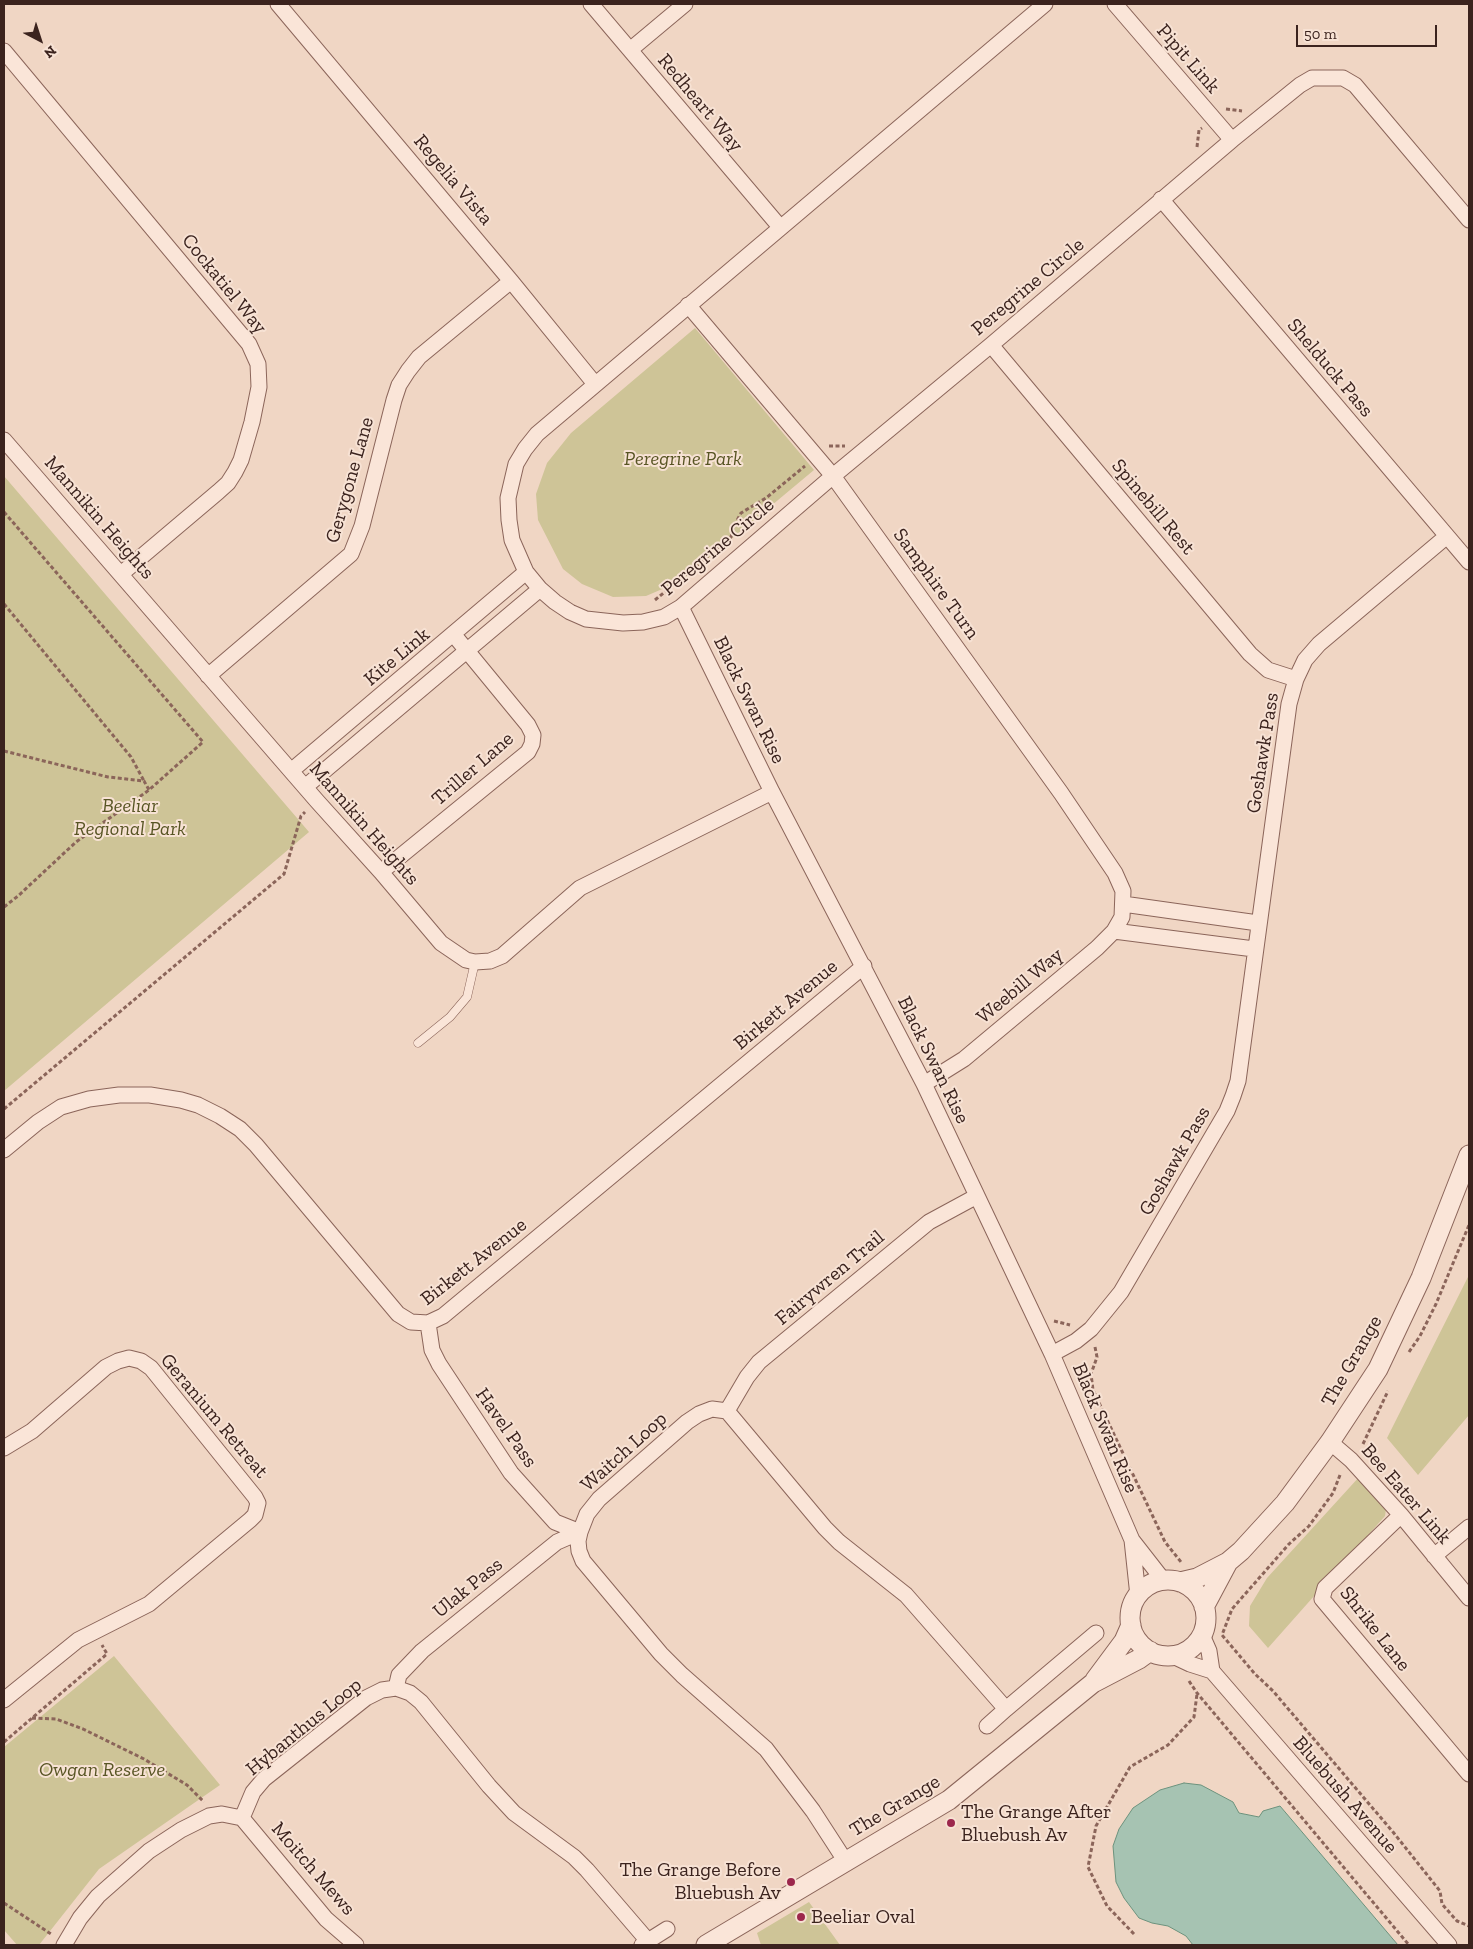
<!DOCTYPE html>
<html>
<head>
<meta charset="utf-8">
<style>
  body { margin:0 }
  #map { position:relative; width:1473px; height:1949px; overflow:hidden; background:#f0d6c4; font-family:"Zilla Slab",serif }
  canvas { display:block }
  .frame { position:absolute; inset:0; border:5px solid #3b231e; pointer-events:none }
  .north { position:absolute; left:15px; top:15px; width:50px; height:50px; -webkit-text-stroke:4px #f7e2d4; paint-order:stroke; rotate:140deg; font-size:14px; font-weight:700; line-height:20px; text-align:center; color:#3b231e }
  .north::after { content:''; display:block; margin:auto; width:18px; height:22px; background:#3b231e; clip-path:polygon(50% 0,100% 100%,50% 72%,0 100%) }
  .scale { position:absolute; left:1296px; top:25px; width:141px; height:22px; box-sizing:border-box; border:2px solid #3b231e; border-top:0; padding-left:6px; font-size:15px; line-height:18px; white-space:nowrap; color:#3b231e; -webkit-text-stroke:4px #f7e2d4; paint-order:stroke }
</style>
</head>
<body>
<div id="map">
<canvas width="1473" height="1949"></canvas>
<div class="frame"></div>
<div class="north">N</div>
<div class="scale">50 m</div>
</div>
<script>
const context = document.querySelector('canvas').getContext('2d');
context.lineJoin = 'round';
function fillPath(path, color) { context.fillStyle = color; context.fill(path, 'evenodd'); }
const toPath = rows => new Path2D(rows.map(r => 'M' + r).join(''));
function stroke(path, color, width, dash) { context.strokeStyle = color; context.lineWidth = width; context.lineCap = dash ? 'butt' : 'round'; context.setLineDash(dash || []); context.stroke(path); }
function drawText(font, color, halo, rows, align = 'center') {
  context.font = font + ' "Zilla Slab",serif'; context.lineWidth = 4; context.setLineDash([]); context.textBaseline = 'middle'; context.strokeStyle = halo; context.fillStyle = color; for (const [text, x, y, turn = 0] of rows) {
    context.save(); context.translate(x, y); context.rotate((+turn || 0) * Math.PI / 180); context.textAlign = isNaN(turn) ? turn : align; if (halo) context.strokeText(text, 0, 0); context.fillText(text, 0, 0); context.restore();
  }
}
const green = toPath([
  [695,328,814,470,681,581,646,596,613,597,582,584,563,569,538,520,536,494,547,463,571,433],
  [4,476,309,832,4,1091],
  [1469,1275,1469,1415,1418,1475,1387,1438],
  [1360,1476,1387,1503,1385,1516,1268,1648,1249,1626,1250,1606,1267,1578],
  [114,1656,220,1785,99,1869,39,1945,17,1945,4,1930,4,1747],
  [809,1902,840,1945,761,1945,757,1933]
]);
const water = toPath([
  [1184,1783,1201,1785,1233,1802,1239,1813,1259,1817,1263,1811,1280,1806,1398,1945,1193,1945,1186,1936,1168,1926,1152,1923,1139,1918,1124,1898,1116,1882,1113,1846,1119,1829,1133,1808,1160,1790,1184,1783]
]);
const path = toPath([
  [1226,109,1242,111],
  [1197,147,1199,130,1202,128],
  [829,446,845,446],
  [4,512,203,742,149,790,76,842,18,896,4,907],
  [655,600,731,537,733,528,741,513,766,498,805,466],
  [4,604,131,757,144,781],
  [4,751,108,777,144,781,149,790],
  [4,1109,284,874,301,816,305,812],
  [1054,1321,1070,1325],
  [1095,1347,1097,1357,1091,1374,1093,1390,1165,1542,1181,1562],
  [1409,1352,1420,1336,1436,1304,1469,1225],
  [1363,1444,1388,1391],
  [1340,1475,1333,1493,1309,1526,1289,1544,1232,1609,1222,1635,1255,1674,1273,1691,1393,1832,1440,1891,1442,1904,1457,1921,1469,1926],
  [1189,1681,1197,1693,1409,1945],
  [32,1718,56,1719,83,1729,144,1759,187,1785,204,1802],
  [4,1742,107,1654,102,1645],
  [4,1903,51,1934],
  [1134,1934,1107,1906,1088,1867,1096,1826,1130,1767,1168,1745,1194,1717,1197,1694]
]);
const service = toPath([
  [418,1043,450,1017,467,997,475,962]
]);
const minor = toPath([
  [278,4,511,281,595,384],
  [591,4,780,227],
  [1045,4,537,434,525,449,516,464,508,498,509,520,512,540,526,572,540,589,555,602,570,612,586,619,623,623,643,622,664,617,681,607,833,476,991,345,1232,140,1300,85,1312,78,1343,78,1355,85,1469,220],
  [1115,4,1232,140],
  [630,50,685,4],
  [4,51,249,344,258,364,259,387,252,422,241,460,235,472,228,483,218,492,121,574],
  [1161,199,1469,562],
  [688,305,833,476,1061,793,1115,873,1123,891,1122,917,1114,931,1097,948,964,1059,924,1084],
  [991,345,1250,654,1268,670,1296,679],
  [4,440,317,801,381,872,441,943,466,960,475,962,490,961,502,956,580,888,772,792],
  [681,607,772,792,924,1084,1052,1354,1132,1540,1164,1581],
  [208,676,351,554,362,526,394,400,399,385,408,371,419,357,511,281],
  [291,771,526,572],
  [305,787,540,589],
  [381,872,528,752,532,744,533,735,528,725,454,635],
  [1123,904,1258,923],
  [1114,931,1254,949],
  [4,1150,38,1122,61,1107,89,1099,119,1095,150,1095,181,1100,198,1105,220,1116,240,1129,256,1145,398,1314,411,1322,428,1323,443,1316,864,966],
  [428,1323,432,1350,439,1364,511,1473,555,1522,580,1532],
  [1052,1354,1076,1341,1091,1329,1121,1292,1227,1111,1233,1096,1238,1081,1289,704,1296,679,1305,660,1319,644,1447,536],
  [727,1411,747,1377,759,1362,929,1222,977,1196],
  [1330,1442,1351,1460,1401,1515,1469,1598],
  [4,1448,32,1431,106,1367,118,1361,129,1358,141,1361,151,1368,255,1497,258,1503,255,1515,250,1520,149,1604,78,1640,4,1700],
  [1401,1515,1325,1588,1322,1599,1469,1774],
  [1132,1540,1138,1596],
  [1434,1556,1469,1527],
  [1202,1635,1209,1651,1212,1671],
  [1173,1656,1190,1664,1212,1671,1449,1945],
  [396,1688,399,1675,422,1651,557,1542,580,1532],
  [987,1726,1006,1709],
  [242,1818,326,1919,356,1945],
  [846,1862,813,1811,766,1749,682,1675,661,1654,583,1561,579,1551,578,1541,580,1532,587,1514,599,1499,687,1422,699,1414,712,1409,727,1411,825,1528,839,1542,906,1595,1006,1709,1096,1633],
  [648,1941,667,1929],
  [64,1945,80,1918,98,1896,149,1851,181,1830,209,1816,222,1814,242,1818,253,1792,264,1779,366,1698,382,1690,396,1688,410,1693,421,1702,489,1786,514,1813,574,1857,587,1870,648,1941,642,1945]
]);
const tertiary = toPath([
  '1130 1618a38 38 0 1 1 76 0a38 38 0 1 1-76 0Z',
  [1180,1582,1197,1578,1228,1562,1241,1551,1285,1503,1330,1442,1378,1369,1421,1278,1469,1155],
  [1204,1607,1228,1562],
  [1095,1680,1124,1641,1131,1625],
  [706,1945,949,1800,1093,1683,1139,1659,1150,1651]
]);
const markers = [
  [951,1823,5,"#9c274c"],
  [791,1882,5,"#9c274c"],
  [801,1917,5,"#9c274c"]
];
const streetNames = [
  ["Pipit Link",1188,59,49],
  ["Redheart Way",700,103,50],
  ["Regelia Vista",453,180,50],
  ["Cockatiel Way",224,284,51],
  ["Peregrine Circle",1028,287,-40],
  ["Shelduck Pass",1330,368,50],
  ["Gerygone Lane",350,480,-74],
  ["Spinebill Rest",1153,507,50],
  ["Mannikin Heights",99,518,49],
  ["Peregrine Circle",718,547,-40],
  ["Samphire Turn",936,584,54],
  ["Kite Link",397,657,-40],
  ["Black Swan Rise",749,700,64],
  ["Goshawk Pass",1263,753,-81],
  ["Triller Lane",473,769,-41],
  ["Mannikin Heights",364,824,49],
  ["Weebill Way",1020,986,-40],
  ["Birkett Avenue",786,1005,-40],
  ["Black Swan Rise",933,1060,64],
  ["Goshawk Pass",1175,1161,-60],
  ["Birkett Avenue",474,1262,-38],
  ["Fairywren Trail",830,1278,-40],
  ["The Grange",1352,1361,-60],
  ["Geranium Retreat",214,1416,50],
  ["Havel Pass",506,1428,55],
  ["Black Swan Rise",1105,1428,67],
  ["Waitch Loop",624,1452,-42],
  ["Bee Eater Link",1406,1494,49],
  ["Ulak Pass",468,1588,-39],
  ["Shrike Lane",1375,1629,52],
  ["Hybanthus Loop",304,1727,-39],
  ["Bluebush Avenue",1345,1795,49],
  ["The Grange",895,1806,-31],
  ["Moitch Mews",313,1869,49]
];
const parkNames = [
  ["Peregrine Park",683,459],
  ["Beeliar",130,806],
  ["Regional Park",130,829],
  ["Owgan Reserve",102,1770]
];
const poiNames = [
  ["The Grange After",961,1812],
  ["Bluebush Av",961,1835],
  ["The Grange Before",781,1870,"right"],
  ["Bluebush Av",781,1893,"right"],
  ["Beeliar Oval",811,1917]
];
fillPath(green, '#cec497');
fillPath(water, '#a6c3b2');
stroke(water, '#6c927d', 1);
stroke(service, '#8b655a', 9);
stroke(minor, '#8b655a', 17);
stroke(tertiary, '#8b655a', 21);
stroke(path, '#8b655a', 3, [4, 2.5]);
stroke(service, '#fae5d8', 8);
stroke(minor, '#fae5d8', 15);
stroke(tertiary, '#fae5d8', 19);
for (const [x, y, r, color] of markers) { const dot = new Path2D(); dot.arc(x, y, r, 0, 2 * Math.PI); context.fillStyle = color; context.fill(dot); stroke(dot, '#f7e2d4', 2); }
drawText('20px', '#3b231e', '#f7e2d4', streetNames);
drawText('italic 20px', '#585524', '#f7e2d4', parkNames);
drawText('20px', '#3b231e', '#f7e2d4', poiNames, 'left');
</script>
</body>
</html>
